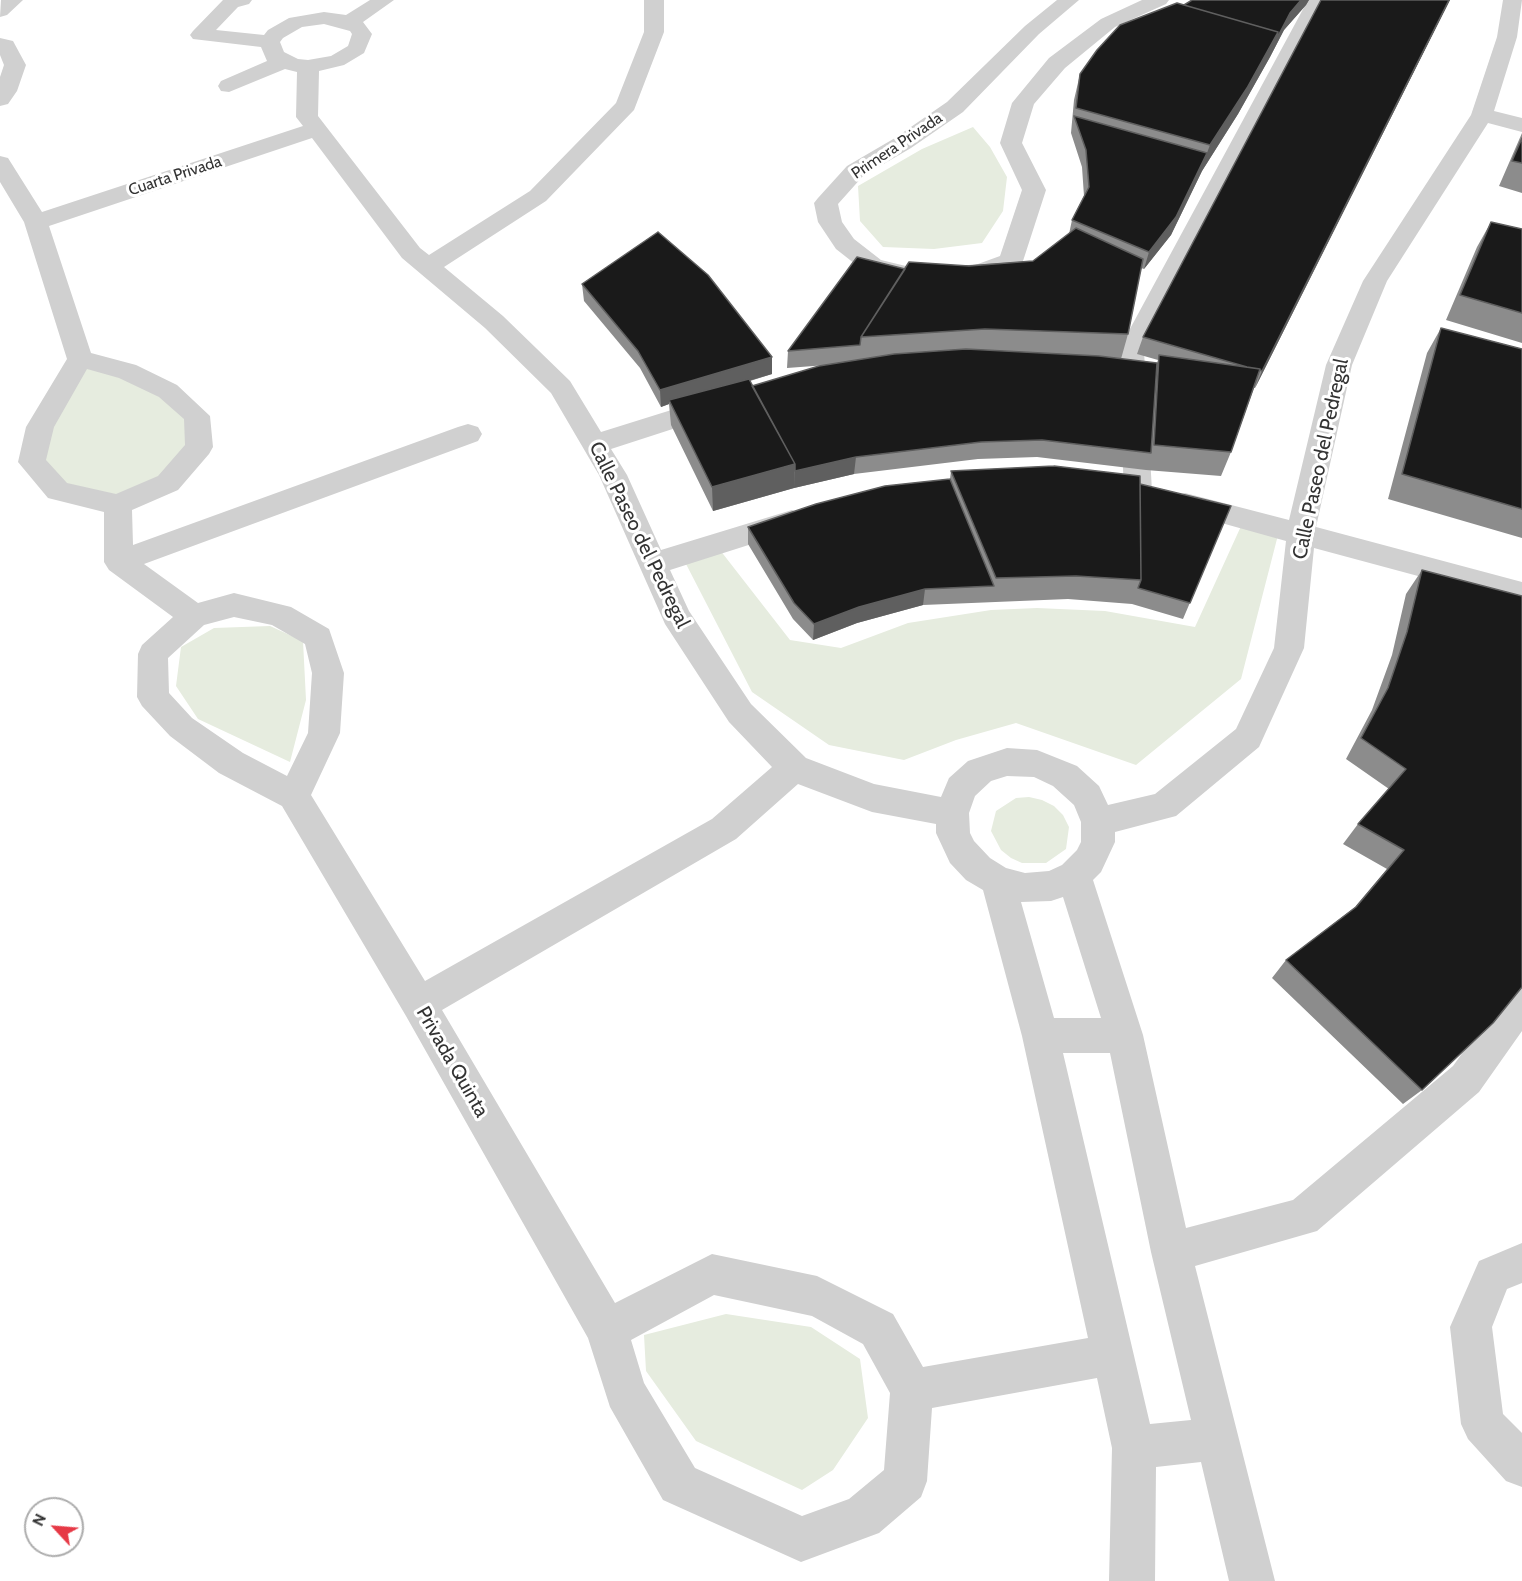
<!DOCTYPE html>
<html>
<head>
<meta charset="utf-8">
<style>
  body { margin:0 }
  #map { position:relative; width:1522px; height:1581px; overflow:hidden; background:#fff; font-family:Cabin,sans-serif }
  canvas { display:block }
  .north { position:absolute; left:24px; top:1497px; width:60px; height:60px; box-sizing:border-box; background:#fff; border:2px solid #adadad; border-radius:50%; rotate:296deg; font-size:16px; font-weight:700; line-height:24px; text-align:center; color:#333 }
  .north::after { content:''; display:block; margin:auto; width:21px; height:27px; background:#e63946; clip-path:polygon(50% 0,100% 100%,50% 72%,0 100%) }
</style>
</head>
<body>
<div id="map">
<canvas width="1522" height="1581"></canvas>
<div class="north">N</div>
</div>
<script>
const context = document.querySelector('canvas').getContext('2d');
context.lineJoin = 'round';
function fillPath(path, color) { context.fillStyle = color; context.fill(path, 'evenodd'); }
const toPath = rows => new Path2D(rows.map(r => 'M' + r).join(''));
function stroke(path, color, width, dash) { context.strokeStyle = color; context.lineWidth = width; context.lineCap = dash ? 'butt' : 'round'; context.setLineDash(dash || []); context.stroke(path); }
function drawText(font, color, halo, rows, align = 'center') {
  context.font = font + ' Cabin,sans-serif'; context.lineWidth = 6; context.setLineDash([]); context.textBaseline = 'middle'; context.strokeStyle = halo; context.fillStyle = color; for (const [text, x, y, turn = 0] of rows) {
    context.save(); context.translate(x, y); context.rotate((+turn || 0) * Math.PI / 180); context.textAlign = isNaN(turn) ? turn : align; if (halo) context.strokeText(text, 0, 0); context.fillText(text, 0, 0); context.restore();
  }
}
const green = toPath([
  [973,127,990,147,1007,177,1003,211,982,243,934,249,883,247,860,221,858,186,922,149],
  [83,363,123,374,192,417,191,449,159,481,116,497,66,490,41,464,46,432],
  [1242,524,1278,535,1241,679,1136,765,1016,723,956,740,904,760,829,745,752,692,686,564,720,550,790,640,841,648,908,623,991,610,1037,608,1105,611,1195,627],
  [270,626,303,641,306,700,290,762,198,719,176,686,181,647,214,628],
  [1029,797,1042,800,1054,806,1063,815,1069,827,1066,849,1046,863,1022,863,1011,858,1001,850,991,831,996,811,1016,798],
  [726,1314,811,1327,860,1359,868,1418,833,1470,802,1490,696,1441,646,1371,644,1335]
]);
const minor = toPath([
  [23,0,7,15,0,17,1,0,23,0],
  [223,0,252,0,249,4,238,7,216,30,264,35,268,30,289,18,324,12,346,15,370,0,394,0,363,22,372,34,364,53,344,65,319,71,318,116,420,248,429,255,530,191,616,103,644,32,644,0,664,0,664,32,634,110,546,201,444,267,503,316,570,381,601,432,713,397,722,399,726,406,722,413,611,449,627,475,661,550,792,510,802,514,806,521,802,528,670,570,689,611,751,704,806,758,874,784,941,797,949,778,968,761,1007,748,1037,750,1077,766,1099,786,1108,805,1155,794,1236,729,1274,648,1286,541,1175,510,1171,503,1175,496,1185,493,1289,520,1326,365,1363,281,1471,115,1497,37,1503,0,1522,0,1517,37,1494,111,1522,118,1522,132,1488,123,1387,281,1352,365,1316,527,1522,582,1522,604,1314,548,1304,648,1259,747,1176,816,1115,832,1115,842,1101,872,1093,880,1143,1035,1186,1228,1293,1200,1453,1066,1509,988,1522,983,1522,1031,1479,1092,1317,1231,1195,1266,1275,1581,1229,1581,1201,1462,1156,1467,1155,1581,1109,1581,1112,1448,1097,1378,932,1408,927,1481,921,1497,879,1533,801,1562,663,1500,610,1407,588,1338,406,1016,282,806,219,773,170,736,142,706,137,697,138,654,142,645,173,617,109,570,104,562,104,512,48,498,18,462,26,427,67,359,24,222,0,182,0,156,8,158,42,212,303,126,296,117,297,72,285,69,229,92,221,91,218,86,221,81,267,61,261,47,193,39,190,35,193,31,223,0],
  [324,24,350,31,352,34,348,46,331,56,308,60,298,59,284,52,280,42,283,38,302,27,324,24],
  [312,138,402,258,485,328,551,393,599,475,665,624,729,722,772,767,712,819,425,981,311,795,340,733,344,673,329,629,291,607,234,593,198,603,144,564,478,441,482,434,478,427,468,424,458,427,133,545,132,510,178,490,209,454,213,447,210,416,177,385,136,365,91,353,49,226,312,138],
  [87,369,119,378,159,397,184,419,185,445,158,476,116,494,67,483,46,460,54,427,87,369],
  [234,617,272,625,305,644,312,673,308,733,287,776,243,753,192,718,169,693,168,658,204,625,234,617],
  [1007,776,1034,777,1053,786,1074,805,1081,822,1081,842,1077,850,1062,865,1049,871,1025,873,1006,868,990,858,974,841,970,833,969,813,975,796,991,781,1007,776],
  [798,784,872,812,936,824,936,833,950,863,966,880,983,890,1022,1036,1088,1338,923,1367,893,1314,817,1276,712,1254,615,1303,442,1010,736,839,798,784],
  [1063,897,1101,1018,1054,1018,1021,902,1051,901,1063,897],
  [1063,1053,1110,1053,1151,1252,1191,1420,1150,1424,1063,1053],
  [714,1295,812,1316,863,1344,890,1393,884,1470,849,1499,802,1516,695,1468,644,1383,631,1340,714,1295],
  [1057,0,1079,0,1039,34,963,112,911,148,863,176,838,204,842,222,854,239,881,260,914,268,917,274,914,280,905,282,864,271,836,249,818,222,814,203,818,198,847,166,895,138,947,102,1025,26,1057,0],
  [1142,0,1169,0,1166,4,1115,27,1065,68,1034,104,1022,143,1046,190,1023,261,1020,266,982,283,965,286,956,284,953,278,956,272,1000,256,1022,190,1000,143,1012,103,1049,58,1101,19,1142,0],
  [1308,0,1328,0,1144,351,1152,491,1148,498,1138,501,1128,498,1124,491,1118,351,1308,0],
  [0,38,13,41,26,65,17,91,8,104,0,106,0,77,4,65,0,55,0,38],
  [1522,1243,1522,1283,1507,1289,1492,1327,1503,1414,1522,1433,1522,1487,1506,1481,1468,1439,1461,1424,1450,1327,1479,1261,1522,1243]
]);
const wall = toPath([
  [1192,0,1309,0,1306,5,1284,30,1270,57,1238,114,1202,171,1171,235,1144,269,1141,268,1128,334,1121,359,1157,363,1158,360,1137,354,1143,337,1321,0,1450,0,1255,388,1254,388,1231,452,1221,476,1146,470,1037,457,978,459,854,474,794,488,713,511,671,425,669,404,661,407,640,368,584,301,582,284,772,374,750,381,752,386,827,365,787,368,788,351,905,269,1033,261,1069,234,1072,220,1084,196,1082,167,1071,133,1074,100,1080,74],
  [1522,133,1522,193,1499,186],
  [1491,222,1522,229,1522,343,1446,320,1477,247],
  [1441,328,1522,349,1522,538,1388,499,1427,353],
  [951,471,1140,484,1231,506,1183,619,1132,604,1068,599,923,605,857,623,813,640,793,619,748,544,748,527,950,479],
  [1422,570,1422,1090,1403,1104,1272,978,1286,960,1355,907,1387,869,1343,844,1358,824,1389,789,1346,759,1372,710,1392,655,1406,594]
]);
const shadedWall = toPath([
  [1301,0,1309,0,1306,5,1284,30,1270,57,1238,114,1202,171,1171,235,1144,269,1149,252,1207,153,1210,145,1290,13],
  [1449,0,1450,0,1255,388,1262,371],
  [772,357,772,374,671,404,669,400,669,404,661,407,660,390],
  [856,457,854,474,794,488,795,471],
  [795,464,794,488,713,511,712,487],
  [925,589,923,605,857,623,813,640,814,624,859,607]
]);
const building = toPath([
  [1192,0,1301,0,1290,13,1276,40,1278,32,1184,5,1192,0],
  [1321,0,1449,0,1262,371,1260,370,1260,369,1247,367,1143,337,1321,0],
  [1177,3,1278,32,1247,88,1210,145,1076,108,1080,74,1097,50,1120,25,1177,3],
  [1074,116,1207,153,1176,217,1149,252,1072,220,1089,187,1086,150,1074,116],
  [1522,138,1522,163,1512,161,1522,138],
  [1491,222,1522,229,1522,313,1460,295,1491,222],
  [1076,228,1143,259,1128,334,985,329,861,337,909,262,969,266,1033,261,1076,228],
  [658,232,708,275,772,357,660,390,638,351,582,284,658,232],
  [857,257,905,269,861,337,860,345,788,351,857,257],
  [1441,328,1522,349,1522,509,1402,474,1441,328],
  [966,349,1099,356,1157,363,1151,453,1042,440,981,442,856,457,795,471,795,464,752,386,819,366,894,354,966,349],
  [1159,355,1260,369,1231,452,1154,445,1159,355],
  [749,379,795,464,712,487,669,400,749,379],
  [1054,466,1140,476,1141,580,1076,576,996,578,951,471,1054,466],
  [950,479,994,586,925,589,859,607,814,624,794,603,748,527,816,504,885,486,950,479],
  [1140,484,1231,506,1190,603,1138,588,1141,580,1140,484],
  [1422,570,1522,596,1522,987,1493,1023,1422,1090,1286,960,1356,907,1404,850,1358,824,1406,769,1361,738,1388,688,1407,632,1422,570]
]);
const farStreetnames = [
  ["Primera Privada",897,146,-34],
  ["Cuarta Privada",175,176,-18]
];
const streetNames = [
  ["Calle Paseo del Pedregal",1321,459,-78],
  ["Calle Paseo del Pedregal",639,535,64],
  ["Privada Quinta",452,1062,60]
];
fillPath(green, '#e6ecdf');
fillPath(minor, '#d0d0d0');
fillPath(wall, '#8c8c8c');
fillPath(shadedWall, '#5f5f5f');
fillPath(building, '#1a1a1a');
stroke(building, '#5f5f5f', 1.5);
drawText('16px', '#333', '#fff', farStreetnames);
drawText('20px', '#333', '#fff', streetNames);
</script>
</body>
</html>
